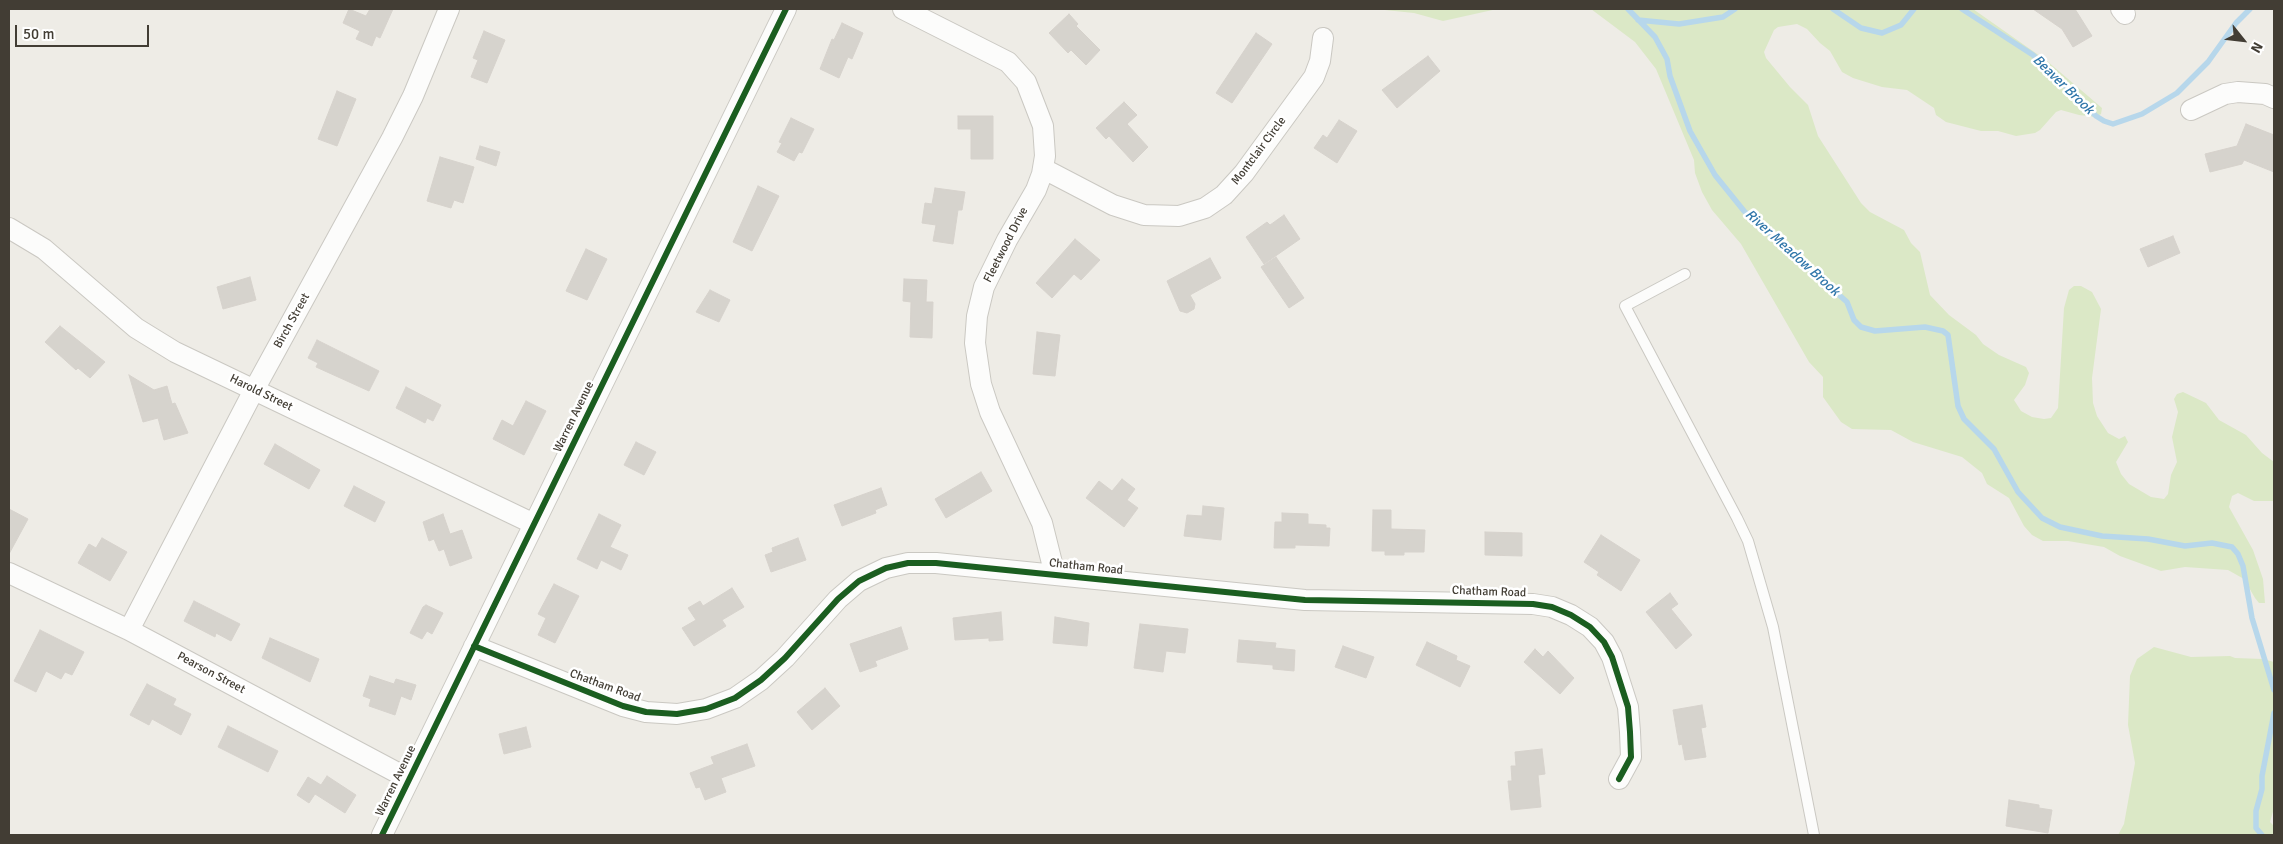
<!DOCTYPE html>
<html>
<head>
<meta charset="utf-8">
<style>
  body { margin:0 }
  #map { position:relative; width:2283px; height:844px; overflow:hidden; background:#eeece6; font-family:Signika,sans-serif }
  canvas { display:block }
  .frame { position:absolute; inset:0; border:10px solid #423d34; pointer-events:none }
  .north { position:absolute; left:2218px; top:15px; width:50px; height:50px; -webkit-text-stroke:4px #fff; paint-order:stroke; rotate:119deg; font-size:14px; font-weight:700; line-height:20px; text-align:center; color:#423d34 }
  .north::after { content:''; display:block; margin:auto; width:18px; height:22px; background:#423d34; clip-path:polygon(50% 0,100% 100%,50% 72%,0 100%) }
  .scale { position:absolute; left:15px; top:25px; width:134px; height:22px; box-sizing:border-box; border:2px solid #423d34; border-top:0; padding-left:6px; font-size:15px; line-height:18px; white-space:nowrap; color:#423d34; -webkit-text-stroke:4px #fff; paint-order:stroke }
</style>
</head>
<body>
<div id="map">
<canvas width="2283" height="844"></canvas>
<div class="frame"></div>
<div class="north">N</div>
<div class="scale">50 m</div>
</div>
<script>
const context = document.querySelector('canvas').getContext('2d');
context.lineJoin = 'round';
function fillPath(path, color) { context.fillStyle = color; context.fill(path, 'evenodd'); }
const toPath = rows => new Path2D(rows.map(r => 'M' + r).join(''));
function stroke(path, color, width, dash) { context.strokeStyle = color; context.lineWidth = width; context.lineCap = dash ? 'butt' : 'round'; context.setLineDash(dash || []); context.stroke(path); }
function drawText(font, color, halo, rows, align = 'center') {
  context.font = font + ' Signika,sans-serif'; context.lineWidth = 5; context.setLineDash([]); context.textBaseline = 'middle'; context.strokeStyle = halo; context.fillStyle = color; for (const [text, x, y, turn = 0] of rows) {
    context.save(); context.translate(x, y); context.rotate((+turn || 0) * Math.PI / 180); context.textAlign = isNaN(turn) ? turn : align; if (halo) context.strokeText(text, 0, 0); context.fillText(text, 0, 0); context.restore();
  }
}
const green = toPath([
  [1375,9,1497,9,1443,21,1414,13],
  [1591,9,1973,9,2047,61,2102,108,2101,114,2096,117,2079,115,2061,110,2056,112,2040,130,2035,133,2016,136,1998,131,1981,131,1946,122,1936,115,1934,108,1907,90,1882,87,1853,78,1842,72,1830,51,1820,43,1807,29,1797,24,1778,27,1774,30,1764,52,1766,58,1790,87,1808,105,1818,136,1861,203,1870,212,1904,230,1911,243,1920,252,1930,295,1949,315,1976,335,1983,344,1999,355,2026,367,2029,373,2025,385,2014,400,2021,411,2032,417,2044,419,2051,418,2058,408,2064,308,2069,290,2074,286,2081,286,2092,292,2101,309,2092,378,2093,403,2097,416,2108,433,2119,439,2125,436,2128,442,2116,462,2121,474,2129,484,2151,497,2164,499,2168,494,2171,475,2177,462,2172,437,2178,412,2174,399,2177,394,2183,392,2206,403,2219,420,2246,435,2262,453,2274,462,2274,501,2254,501,2238,493,2232,496,2229,507,2253,550,2263,579,2265,603,2259,603,2255,598,2244,579,2228,570,2185,567,2161,571,2120,556,2104,547,2068,541,2043,541,2032,535,2024,526,2009,498,1987,484,1982,473,1962,457,1913,442,1891,430,1852,429,1841,422,1823,397,1823,377,1809,362,1741,244,1712,210,1702,192,1695,173,1694,160,1656,69,1635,42],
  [2154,647,2191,657,2230,656,2235,658,2263,659,2274,662,2274,808,2270,822,2274,826,2274,835,2118,835,2124,824,2135,763,2128,725,2130,676,2137,659]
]);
const stream = toPath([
  [1628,9,1655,37,1667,59,1670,76,1690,131,1715,175,1744,211,1847,302,1854,320,1861,327,1875,331,1925,327,1943,331,1948,335,1958,406,1964,419,1994,449,2018,492,2042,518,2060,527,2102,536,2148,539,2185,546,2212,543,2232,547,2238,554,2243,566,2252,618,2274,690],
  [1833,9,1861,28,1882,33,1901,25,1914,9],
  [1962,9,2033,55,2096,116,2104,121,2113,124,2142,114,2177,93,2208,62,2236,23,2250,9],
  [1638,20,1679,24,1723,17,1735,9],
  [2262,835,2256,828,2256,811,2262,789,2262,776,2274,713]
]);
const building = toPath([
  [349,9,366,16,370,9,393,9,380,38,376,36,372,46,356,39,360,31,343,23,349,9],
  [2033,9,2075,9,2092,36,2073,47,2062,29,2033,9],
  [1069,14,1078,24,1076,26,1100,50,1086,65,1071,50,1068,53,1049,33,1069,14],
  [842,23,863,33,852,59,848,57,839,78,820,69,832,39,834,40,842,23],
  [484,31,505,40,487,83,471,77,478,60,473,58,484,31],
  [1256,33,1272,44,1232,103,1216,93,1256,33],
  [1428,56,1440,71,1397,108,1382,90,1428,56],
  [337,91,356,99,337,146,318,139,337,91],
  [1124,102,1137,115,1127,124,1148,147,1133,162,1109,136,1106,139,1096,128,1124,102],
  [958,116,993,116,993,159,971,159,971,129,958,129,958,116],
  [791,118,814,129,802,153,799,152,794,161,777,152,782,143,779,142,791,118],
  [1339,120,1357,131,1337,163,1314,148,1323,135,1327,138,1339,120],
  [2246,124,2274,135,2274,172,2244,160,2242,164,2210,172,2205,154,2237,146,2246,124],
  [480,146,500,152,496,166,476,159,480,146],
  [440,157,474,167,463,203,454,200,451,208,427,201,440,157],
  [758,186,779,196,752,251,733,242,758,186],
  [935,188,965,192,962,210,958,210,953,244,933,241,936,225,922,223,925,203,932,204,935,188],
  [1284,215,1300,239,1264,264,1246,237,1267,222,1270,225,1284,215],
  [2173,236,2180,253,2148,267,2140,249,2173,236],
  [1075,239,1100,260,1081,280,1074,274,1052,298,1036,283,1075,239],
  [586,249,607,259,587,300,566,291,586,249],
  [1276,257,1304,298,1289,308,1261,267,1276,257],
  [1210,258,1221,278,1190,295,1195,304,1194,309,1187,313,1180,311,1167,281,1210,258],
  [250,277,256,300,223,309,217,287,250,277],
  [904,279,927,280,926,302,933,302,932,338,910,337,911,302,903,301,904,279],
  [710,290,730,300,719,322,696,312,710,290],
  [60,326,105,362,90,378,78,368,76,370,45,342,60,326],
  [1037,332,1060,335,1055,376,1033,374,1037,332],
  [317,340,379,371,369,391,316,367,318,363,308,358,317,340],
  [129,375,154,390,167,386,172,404,175,403,188,433,164,440,158,418,143,422,129,375],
  [406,387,441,405,433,421,427,418,425,423,396,408,406,387],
  [526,401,546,411,524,455,493,439,502,420,513,426,526,401],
  [636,442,656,452,644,475,624,465,636,442],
  [275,444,320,470,309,489,264,464,275,444],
  [981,472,992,491,946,518,935,499,981,472],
  [1122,479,1135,489,1127,500,1138,508,1124,527,1086,498,1099,481,1112,491,1122,479],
  [354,486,385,502,375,522,344,506,354,486],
  [881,488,887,505,875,510,876,513,842,526,834,505,881,488],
  [1203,506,1224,508,1221,540,1184,536,1187,515,1202,516,1203,506],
  [9,509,28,519,9,554,9,509],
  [1373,510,1391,510,1391,529,1425,530,1424,552,1404,552,1404,555,1385,555,1385,551,1372,551,1373,510],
  [1282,513,1308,514,1308,524,1326,525,1326,528,1330,528,1329,546,1295,545,1295,548,1274,548,1275,522,1282,522,1282,513],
  [443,514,450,534,462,530,472,558,450,566,444,549,439,551,434,539,429,541,423,522,443,514],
  [599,514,621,525,610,547,628,555,621,570,601,560,597,569,577,559,599,514],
  [1485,532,1522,533,1522,556,1485,555,1485,532],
  [1601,535,1640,560,1621,591,1597,575,1599,572,1584,562,1601,535],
  [102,538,127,552,110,581,78,563,89,544,96,548,102,538],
  [798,538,806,560,771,572,765,555,773,552,772,548,798,538],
  [554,584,579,596,555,643,538,635,546,618,538,614,554,584],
  [732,588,744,607,722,620,726,626,694,646,682,628,696,620,688,608,700,601,703,606,732,588],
  [1670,593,1678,604,1671,609,1692,635,1676,649,1646,612,1670,593],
  [194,601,240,624,231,641,216,633,215,637,184,621,194,601],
  [426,605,443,613,432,634,427,631,422,639,410,633,423,607,426,605],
  [1001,612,1003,640,989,641,989,638,955,640,953,618,1001,612],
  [1055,617,1089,623,1087,646,1053,643,1055,617],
  [1140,624,1188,629,1185,653,1166,651,1163,672,1134,668,1140,624],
  [901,627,908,649,875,661,877,666,860,672,850,644,901,627],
  [40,630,84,652,72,675,65,672,61,679,46,671,36,692,14,681,40,630],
  [270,638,319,659,310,682,262,658,270,638],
  [1239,640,1276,643,1275,648,1295,650,1294,671,1273,669,1273,665,1237,662,1239,640],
  [1427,642,1457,656,1456,660,1470,666,1460,687,1416,665,1427,642],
  [1343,646,1374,657,1366,678,1335,667,1343,646],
  [1535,649,1543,657,1548,651,1574,678,1560,694,1524,662,1535,649],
  [370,676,394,684,396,679,416,685,411,700,401,696,395,715,369,706,371,699,363,696,370,676],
  [147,684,176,699,173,705,191,714,181,735,152,719,149,725,130,715,147,684],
  [825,688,840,706,812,730,797,712,825,688],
  [1702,705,1706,727,1701,728,1706,757,1685,760,1682,744,1679,745,1673,710,1702,705],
  [228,726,278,751,268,772,218,747,228,726],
  [526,727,531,747,504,754,499,734,526,727],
  [747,744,755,766,721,778,726,792,705,800,700,787,696,788,690,773,714,764,711,757,747,744],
  [1542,749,1545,774,1538,775,1541,807,1511,810,1508,781,1512,781,1511,766,1516,766,1515,752,1542,749],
  [327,776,356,795,345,813,315,794,309,803,297,795,308,777,321,785,327,776],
  [2009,800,2039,805,2039,808,2052,810,2048,833,2006,826,2009,800]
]);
const service = toPath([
  [1685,274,1625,306,1737,518,1748,541,1773,627,1814,835]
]);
const minor = toPath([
  [903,9,1008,62,1026,82,1043,126,1045,156,1042,174,1036,190,1007,240,984,287,977,316,975,343,981,384,990,412,1042,523,1055,575],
  [2121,9,2125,14],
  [2191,110,2225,94,2238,92,2265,94,2274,98],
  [1044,169,1113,205,1144,215,1179,216,1205,208,1224,195,1244,173,1314,77,1320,61,1323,38],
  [9,228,44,249,136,328,175,352,534,524],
  [9,573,129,630,409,779],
  [129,630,254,390,392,138,413,96,449,9],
  [474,646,623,706,646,712,677,714,706,709,735,698,761,680,785,658,838,599,859,581,886,568,908,563,936,563,1305,600,1533,604,1552,607,1571,615,1590,627,1604,642,1612,657,1628,707,1630,732,1631,757,1619,779],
  [382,835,786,9]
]);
const cycleway = toPath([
  [474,646,623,706,646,712,677,714,706,709,735,698,761,680,785,658,838,599,859,581,886,568,908,563,936,563,1305,600,1533,604,1552,607,1571,615,1590,627,1604,642,1612,657,1628,707,1630,732,1631,757,1619,779],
  [382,835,786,9]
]);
const streetNames = [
  ["Montclair Circle",1259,151,-53],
  ["Fleetwood Drive",1006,245,-63],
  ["Birch Street",292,321,-61],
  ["Harold Street",261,393,26],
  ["Warren Avenue",574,417,-64],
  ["Chatham Road",1086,567,6],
  ["Chatham Road",1489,592,2],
  ["Pearson Street",211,673,28],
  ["Chatham Road",605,686,20],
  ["Warren Avenue",396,781,-64]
];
const waterNames = [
  ["Beaver Brook",2063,85,44],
  ["River Meadow Brook",1792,253,42]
];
fillPath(green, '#dbe8c6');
stroke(stream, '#b7d7eb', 5.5);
fillPath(building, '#d6d3cd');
stroke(building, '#d6d2cc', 1);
stroke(service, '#cac8c2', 12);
stroke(minor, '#cac8c2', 22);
stroke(service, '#fcfcfb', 10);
stroke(minor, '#fcfcfb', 20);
stroke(cycleway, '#1b5e20', 6);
drawText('12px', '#423d34', '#fff', streetNames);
drawText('italic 14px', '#3177aa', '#fff', waterNames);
</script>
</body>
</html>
